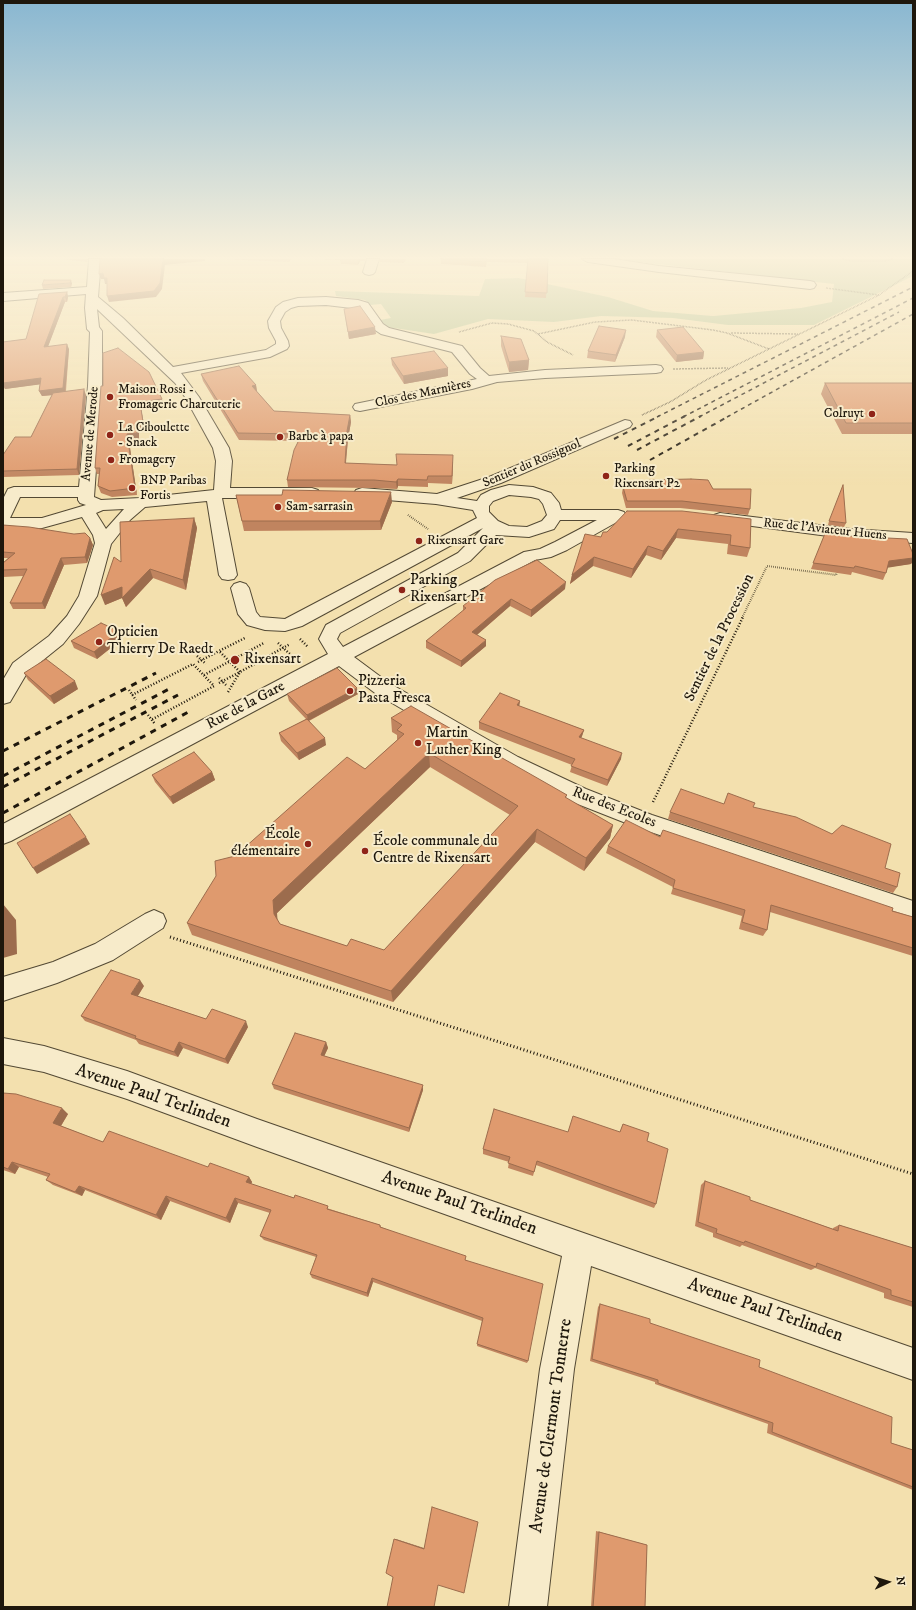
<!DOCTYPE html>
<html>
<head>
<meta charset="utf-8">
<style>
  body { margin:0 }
  #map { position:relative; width:916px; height:1610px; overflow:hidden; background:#f3e0ae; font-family:"IM FELL DW Pica",serif }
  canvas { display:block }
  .frame { position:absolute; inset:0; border:4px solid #1e170c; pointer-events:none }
  .north { position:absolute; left:868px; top:1562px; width:40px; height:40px; -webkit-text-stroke:3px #f7ebca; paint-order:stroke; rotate:86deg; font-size:11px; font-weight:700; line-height:16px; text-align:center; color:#1e170c }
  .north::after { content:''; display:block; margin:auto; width:14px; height:18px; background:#1e170c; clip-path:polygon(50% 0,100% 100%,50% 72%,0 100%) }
</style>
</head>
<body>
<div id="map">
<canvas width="916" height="1610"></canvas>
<div class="frame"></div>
<div class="north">N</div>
</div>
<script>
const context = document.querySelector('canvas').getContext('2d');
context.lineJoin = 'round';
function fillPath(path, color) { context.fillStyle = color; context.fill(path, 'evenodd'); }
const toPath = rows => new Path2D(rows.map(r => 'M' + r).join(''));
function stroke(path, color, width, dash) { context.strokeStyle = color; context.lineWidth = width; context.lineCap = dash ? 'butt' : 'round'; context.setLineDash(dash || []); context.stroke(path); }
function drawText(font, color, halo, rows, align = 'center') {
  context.font = font + ' "IM FELL DW Pica",serif'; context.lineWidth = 4; context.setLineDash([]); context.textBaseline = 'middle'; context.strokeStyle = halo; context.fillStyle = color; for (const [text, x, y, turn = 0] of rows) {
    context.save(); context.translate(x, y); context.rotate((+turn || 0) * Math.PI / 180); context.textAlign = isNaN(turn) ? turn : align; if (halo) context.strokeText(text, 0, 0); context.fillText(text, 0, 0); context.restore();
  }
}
const green = toPath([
  [612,259,913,259,913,276,814,325,728,325,673,318,601,316,554,322,488,319,434,334,387,327,380,320,391,318,381,304,370,305,365,300,336,296,335,291,479,296,485,279,519,278,608,297,653,311,713,316,801,308,832,302,834,284]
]);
const pathFar3 = toPath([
  [842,259,852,261,885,261,893,259],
  [826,288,879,295],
  [459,332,492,323,508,324,534,331,547,342,573,355],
  [731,333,798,334],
  [538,334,595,322,632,320,713,330,727,333,769,349],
  [673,369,728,368],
  [642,415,670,402,706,380,879,295,913,271]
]);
const pathFar2 = toPath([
  [408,515,428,529],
  [742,618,767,566,836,575,838,571]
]);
const pathFar1 = toPath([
  [300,639,308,647],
  [278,643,293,657],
  [197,656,206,664],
  [198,662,219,651],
  [204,675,264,643],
  [219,678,226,685],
  [219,683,240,672,219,651,245,638],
  [129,690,136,700],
  [228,692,240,672,290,644],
  [132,695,193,664,214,686,151,720],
  [148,715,155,724],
  [653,802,743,617]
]);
const path = toPath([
  [170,937,913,1174]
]);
const minor = toPath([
  [89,259,101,259,98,297,123,318,173,367,266,350,276,344,276,341,269,328,268,321,276,307,283,302,298,298,326,297,358,300,368,303,383,324,389,328,462,346,480,368,489,376,545,370,656,365,661,366,663,369,661,372,656,373,545,378,497,382,472,389,360,411,355,410,353,407,355,404,477,379,470,374,452,352,381,334,375,330,360,309,326,305,298,306,291,308,285,312,280,321,281,328,288,341,289,346,287,349,270,357,181,373,199,397,229,448,232,461,230,488,312,488,318,490,320,493,318,496,312,498,222,498,237,575,234,579,228,580,222,579,219,575,207,501,145,507,130,520,111,544,97,596,79,624,63,644,27,673,10,702,3,704,3,680,13,663,49,636,67,616,79,596,95,543,93,535,82,517,42,528,3,528,3,499,8,489,14,487,79,487,88,386,90,332,87,329,85,308,86,294,3,301,3,293,87,287,89,259],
  [97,309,175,383,185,397,213,448,216,461,214,490,140,498,101,500,94,497,102,386,102,331,99,327,97,309],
  [20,497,78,497,78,500,80,503,86,505,42,518,10,518,20,497],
  [124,509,106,529,96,513,103,510,124,509],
  [367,259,379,259,375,272,373,274,369,275,365,274,363,272,367,259],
  [582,259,614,259,659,266,810,281,814,282,816,285,814,288,810,289,659,272,588,262,582,259],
  [625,420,630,421,632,424,630,427,501,483,457,498,477,501,481,495,491,490,509,485,533,487,551,493,559,503,561,510,618,510,624,512,626,515,624,518,567,550,551,557,535,560,354,657,389,683,518,757,586,789,652,815,913,901,913,921,636,827,570,801,504,769,375,693,339,666,11,841,3,844,3,824,328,654,319,639,326,625,458,553,483,528,302,626,285,631,265,630,247,625,238,614,231,588,234,584,240,582,246,584,249,588,256,612,260,617,285,619,477,518,473,510,436,504,362,498,356,496,354,493,356,490,362,488,437,494,489,477,625,420],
  [509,495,531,497,539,499,543,504,547,515,542,521,527,527,509,526,498,521,489,512,489,506,493,501,509,495],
  [560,520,597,520,555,542,540,549,524,552,343,647,337,639,340,633,470,561,496,535,529,537,554,529,560,520],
  [720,513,851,529,913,533,913,543,851,539,714,521,712,518,714,515,720,513],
  [154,910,163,914,166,921,163,928,113,960,57,983,3,1001,3,977,53,962,95,944,145,914,154,910],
  [3,1038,44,1046,127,1071,257,1119,913,1348,913,1380,591,1266,574,1369,547,1607,509,1607,540,1369,562,1256,257,1147,127,1099,44,1072,3,1064,3,1038]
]);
const railFar2 = toPath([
  [657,417,913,287],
  [683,417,913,298],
  [699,417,899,312],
  [727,417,913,314]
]);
const railFar1 = toPath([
  [614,439,659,416],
  [628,446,685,416],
  [637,450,701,416],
  [650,460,729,416]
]);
const rail = toPath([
  [3,751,156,673],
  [3,776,171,688],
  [3,787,178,695],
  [3,813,192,710]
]);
const wall = toPath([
  [63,259,88,259,87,262],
  [225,259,291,259,289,262],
  [312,259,366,259,365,261,360,261,358,265,341,264,340,260],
  [379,259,406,259,404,263,380,262],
  [441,259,548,259,546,298,525,297,528,263,487,262,486,267,441,264],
  [72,283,71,287,43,289,42,285],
  [67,292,68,297,67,302,65,302,48,346,69,349,66,391,86,395,79,475,3,477,3,455,31,437,52,395,42,396,39,391,40,384,5,389,3,385,3,342,26,339],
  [344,309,376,334,349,339],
  [657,330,704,352,703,359,676,362,656,337],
  [501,336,529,360,528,370,509,372,501,346],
  [625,337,615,362,587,358,588,351],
  [391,358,448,376,404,384,392,365],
  [201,374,256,385,257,392,274,411,350,415,351,422,348,439,346,463,397,465,453,462,452,484,428,483,428,487,398,486,397,489,374,488,288,487,287,480,298,441,239,440,203,381],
  [825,383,913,383,913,434,842,434,821,394],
  [101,386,164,406,141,409,145,429,139,429,139,440,129,441,137,495,112,497,101,493,98,486,99,474,97,474,95,468],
  [649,480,713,489,750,509,748,515,680,508,626,508,622,493,623,487,648,486],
  [236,495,282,495,392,502,381,530,244,531],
  [194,518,197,528,186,590,153,578,126,607,122,598,105,605,121,562],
  [751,519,750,548,747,557,727,554,728,544,676,538,661,560,646,555,631,578,593,566,570,584,572,575,601,537,607,532],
  [829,521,846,523,844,527,828,525],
  [3,525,90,538,93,545,87,563,64,565,45,609,13,609,10,603,23,576,3,577,3,563,8,558,3,558],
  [826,531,913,554,913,561,911,564,888,567,886,573,883,580,852,572,851,575,811,569],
  [565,589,531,617,510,606,477,635,486,646,461,667,426,648,426,641,463,611,463,606],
  [122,639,97,659,74,648,71,641],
  [24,673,78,689,54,704,28,680],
  [287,694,358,694,309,721,326,745,299,760,281,741,279,733,306,719,289,701],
  [520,701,519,706,584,730,582,736,581,738,621,759,607,786,570,772,572,765,479,729,479,722],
  [391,718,567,795,566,798,613,825,610,838,584,871,535,842,393,1002,192,935,187,923,235,856,365,769,397,740,397,735,392,732],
  [430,767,510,815,384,950,347,946,280,924,277,920,277,913],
  [212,772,215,780,173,804,155,782,152,775],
  [753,807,885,868,897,887,893,893,668,819,670,812],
  [660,837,913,917,913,956,770,912,767,930,763,936,739,929,742,916,671,894,673,887,606,853,608,846],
  [144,986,138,996,206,1019,248,1027,228,1064,183,1048,178,1057,139,1044,136,1040,85,1021,81,1016],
  [326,1042,328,1048,324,1056,423,1090,409,1132,274,1089,272,1084],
  [3,1093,68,1114,61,1126,103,1142,249,1177,252,1182,251,1184,380,1225,381,1227,466,1260,528,1361,527,1363,477,1346,482,1321,373,1282,368,1297,312,1278,310,1274,316,1257,264,1240,260,1236,270,1213,238,1203,230,1223,170,1201,161,1220,85,1190,82,1196,53,1185,46,1180,48,1177,19,1167,15,1174,3,1170],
  [623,1124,647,1141,656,1204,654,1208,536,1165,533,1176,508,1168,509,1162,483,1154,483,1149,568,1132,620,1132],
  [705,1181,750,1200,833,1229,833,1228,839,1225,913,1248,913,1307,884,1298,884,1293,815,1268,811,1270,742,1245,740,1247,713,1237,713,1233,695,1226,701,1185],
  [600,1304,650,1323,759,1367,891,1443,913,1450,913,1490,767,1433,768,1424,655,1384,655,1382,590,1361,598,1307],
  [596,1531,647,1545,645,1607,591,1607]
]);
const shadedWall = toPath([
  [163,259,205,259,205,261,165,265,162,289,156,297,109,302,107,296],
  [358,259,360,259,360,261,358,265],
  [103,273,107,278,108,284,105,284,104,279,101,279,99,274],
  [71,280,72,283,71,287,70,283],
  [67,292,68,297,67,302,65,297],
  [63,297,65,302,46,352,44,347],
  [375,327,376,334,349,339,348,332],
  [626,330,625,337,615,362,616,355],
  [67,344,69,349,65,394,42,396,39,391],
  [704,352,703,359,676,362,677,355],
  [529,360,528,370,509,372,509,362],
  [448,368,448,376,404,384,403,376],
  [41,378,43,384,5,389,3,385,3,383],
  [256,385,257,392,252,386],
  [84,389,86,395,79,475,77,469],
  [162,399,164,406,141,409,145,429,139,429,139,440,129,441,137,495,135,488,127,434,137,423,140,402],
  [350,415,351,422,348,439,345,470,345,463,347,431],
  [453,455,453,462,452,484,452,476],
  [398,479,398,486,397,489,396,482],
  [391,492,392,502,381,530,380,521],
  [194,518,197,528,186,590,183,580],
  [678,529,676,538,661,560,663,551],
  [90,538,93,545,87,563,85,557],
  [648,546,646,555,631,578,633,569],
  [594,557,593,566,570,584,572,575],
  [61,558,64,565,45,609,42,603],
  [913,558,913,561,911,564,886,568,889,561],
  [150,569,153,578,126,607,122,598,105,605,101,595],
  [566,582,565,589,531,617,531,610],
  [511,599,510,606,472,639,472,632],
  [119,631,122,639,97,659,94,652],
  [486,640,486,646,461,667,461,661],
  [75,681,78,689,54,704,50,696],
  [357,688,358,694,308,721,307,715],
  [520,701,519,707,517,705],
  [584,730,582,736,578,744,579,737],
  [325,738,326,745,299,760,297,753],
  [429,753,430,767,277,913,278,926,274,914,273,900],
  [622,753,621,759,607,786,608,780],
  [212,772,215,780,173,804,170,797],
  [613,825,610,838,584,871,586,858],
  [537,829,535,842,393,1002,391,991],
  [86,837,90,844,37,874,33,868],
  [3,904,16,920,17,954,3,958],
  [140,980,144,986,135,1000,131,994],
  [246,1021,248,1027,228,1064,225,1059],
  [179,1042,183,1048,178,1057,174,1052],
  [326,1042,328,1048,322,1061,321,1055],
  [423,1085,423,1090,409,1132,409,1128],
  [62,1108,68,1114,59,1129,53,1123],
  [12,1162,19,1167,15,1174,8,1169],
  [249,1177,252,1182,250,1187,246,1182],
  [79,1186,85,1190,82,1196,75,1192],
  [166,1196,170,1201,161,1220,156,1215],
  [235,1198,238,1203,230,1223,226,1218],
  [372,1278,373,1282,368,1297,367,1293],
  [394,1539,396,1539,424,1548,424,1549]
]);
const building = toPath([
  [100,259,164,259,163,259,160,283,154,291,107,296,107,278,104,278,103,273,99,274,100,259],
  [441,259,487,259,486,262,441,259],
  [528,259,548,259,547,293,525,292,528,259],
  [44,280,71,280,70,283,42,285,44,280],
  [67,292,65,297,63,297,44,347,67,344,63,388,39,391,41,378,3,383,3,342,26,339,39,294,67,292],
  [360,306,375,327,348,332,344,309,360,306],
  [599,326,626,330,616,355,588,351,599,326],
  [683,327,704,352,677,355,657,330,683,327],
  [501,336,521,339,529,360,509,362,501,336],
  [118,348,149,372,162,399,140,402,143,422,137,423,137,433,127,434,135,488,110,491,98,486,100,468,95,468,101,386,103,386,103,353,118,348],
  [434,351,448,368,403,376,391,358,434,351],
  [239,366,256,385,252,386,274,411,350,415,347,431,345,463,397,465,396,454,453,455,452,476,428,476,427,480,398,479,396,482,374,480,287,480,294,450,302,434,238,433,201,374,239,366],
  [825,383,913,383,913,423,846,423,825,383],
  [84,389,77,469,3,471,3,455,15,437,31,437,53,393,84,389],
  [691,479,708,480,713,489,751,489,750,509,682,501,627,501,623,487,650,485,649,480,691,479],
  [843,485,846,523,829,521,843,485],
  [283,490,391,492,380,521,242,521,236,495,282,495,283,490],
  [627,511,682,511,751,519,750,548,730,545,731,535,678,529,663,551,648,546,633,569,594,557,572,575,585,534,601,537,603,532,607,532,627,511],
  [194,518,183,580,150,569,122,598,122,587,101,595,114,557,121,562,120,522,194,518],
  [3,525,29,527,74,534,85,533,90,538,85,557,61,558,42,603,10,603,27,569,3,570,3,563,15,553,3,552,3,525],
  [826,531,848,533,848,536,907,539,913,554,913,558,889,561,886,573,855,566,854,568,813,563,826,531],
  [537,560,566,582,531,610,511,599,472,632,486,640,461,661,426,641,466,608,463,606,495,580,537,560],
  [101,623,119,631,94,652,71,641,101,623],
  [46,659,75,681,50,696,24,673,46,659],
  [337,668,357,688,307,715,287,694,337,668],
  [500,693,520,701,517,705,584,730,579,737,622,753,608,780,571,766,575,759,479,722,500,693],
  [411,706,567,795,565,797,613,825,586,858,537,829,391,991,187,923,216,876,215,861,235,856,347,757,365,769,404,734,397,730,402,725,391,718,411,706],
  [429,753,518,806,384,950,351,939,347,946,280,924,274,914,273,900,429,753],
  [307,719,325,738,297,753,279,733,307,719],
  [194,752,212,772,170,797,152,775,194,752],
  [681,789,724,804,728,793,755,803,753,807,796,817,832,834,842,825,891,844,885,868,900,873,897,887,670,812,681,789],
  [70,814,86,837,33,868,17,843,70,814],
  [626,820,660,837,663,830,893,908,892,911,913,917,913,948,771,905,767,930,742,922,745,910,673,888,675,880,608,846,626,820],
  [111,970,140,980,131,994,206,1019,212,1009,246,1021,225,1059,179,1042,174,1052,135,1038,136,1036,81,1016,111,970],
  [295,1033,326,1042,321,1055,423,1085,409,1128,272,1084,295,1033],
  [3,1093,16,1094,62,1108,53,1123,103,1142,109,1131,208,1167,210,1163,249,1177,246,1182,294,1198,295,1195,328,1206,327,1209,380,1225,380,1227,466,1256,465,1260,543,1284,528,1361,477,1344,483,1318,372,1278,367,1293,310,1274,317,1255,260,1236,271,1210,235,1198,226,1218,166,1196,156,1215,79,1186,75,1192,46,1180,50,1174,12,1162,8,1169,3,1167,3,1093],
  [494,1109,568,1132,573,1116,620,1132,623,1124,649,1133,647,1141,668,1149,656,1204,537,1161,534,1172,508,1163,510,1157,483,1149,494,1109],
  [705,1181,750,1197,750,1200,838,1231,839,1225,913,1248,913,1302,891,1295,891,1290,817,1263,816,1267,745,1241,744,1243,716,1233,717,1229,698,1222,705,1181],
  [600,1304,650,1319,650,1323,760,1360,759,1367,892,1417,891,1443,913,1450,913,1487,772,1432,773,1423,658,1383,658,1380,592,1359,600,1304],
  [432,1507,478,1522,464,1593,438,1585,434,1607,387,1607,393,1577,386,1573,394,1539,424,1549,432,1507],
  [599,1532,647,1545,645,1607,593,1607,599,1532]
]);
const markers = [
  [110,397,4,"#8f2418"],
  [872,414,4,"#8f2418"],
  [110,435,4,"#8f2418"],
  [280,437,4,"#8f2418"],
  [111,460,4,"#8f2418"],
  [606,476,4,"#8f2418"],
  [132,488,4,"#8f2418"],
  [278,507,4,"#8f2418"],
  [419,541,4,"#8f2418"],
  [402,590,4,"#8f2418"],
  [99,642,4,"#8f2418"],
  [235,660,5,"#8f2418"],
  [350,691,4,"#8f2418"],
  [418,743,4,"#8f2418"],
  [308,844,4,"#8f2418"],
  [365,851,4,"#8f2418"]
];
const farPoinames = [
  ["Maison Rossi -",118,390],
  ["Fromagerie Charcuterie",118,405],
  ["Colruyt",864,414,"right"],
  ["La Ciboulette",118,428],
  ["- Snack",118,443],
  ["Barbe à papa",288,437],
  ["Fromagery",119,460],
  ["Parking",614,469],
  ["Rixensart P2",614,484],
  ["BNP Paribas",140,481],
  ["Fortis",140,496],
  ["Sam-sarrasin",286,507],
  ["Rixensart Gare",427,541]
];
const farStreetnames = [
  ["Clos des Marnières",423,394,-12],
  ["Avenue de Merode",91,434,-85],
  ["Sentier du Rossignol",532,464,-23],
  ["Rue de l'Aviateur Huens",825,530,6]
];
const poiNames = [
  ["Parking",410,581],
  ["Rixensart P1",410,598],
  ["Opticien",107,633],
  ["Thierry De Raedt",107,650],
  ["Rixensart",244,660],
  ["Pizzeria",358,682],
  ["Pasta Fresca",358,699],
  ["Martin",426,734],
  ["Luther King",426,751],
  ["École",300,835,"right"],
  ["élémentaire",300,852,"right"],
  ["École communale du",373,842],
  ["Centre de Rixensart",373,859]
];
const streetNames = [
  ["Sentier de la Procession",720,638,-64],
  ["Rue de la Gare",246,706,-28],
  ["Rue des Ecoles",614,808,21]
];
const nearStreetnames = [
  ["Avenue Paul Terlinden",153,1097,19],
  ["Avenue Paul Terlinden",459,1204,19],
  ["Avenue Paul Terlinden",765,1311,19],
  ["Avenue de Clermont Tonnerre",552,1426,-82]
];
fillPath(green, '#b5c38f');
stroke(minor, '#534934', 2);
stroke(pathFar3, '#1e170c', 1.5, [0.5, 1]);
stroke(pathFar2, '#1e170c', 2, [0.5, 1.5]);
stroke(pathFar1, '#1e170c', 2.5, [1, 2]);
stroke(path, '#1e170c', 3, [1, 2.5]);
fillPath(minor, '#f7ebca');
stroke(railFar2, '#1e170c', 1.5, [4, 4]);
stroke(railFar1, '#1e170c', 2, [5, 5]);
stroke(rail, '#1e170c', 3, [6, 6]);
fillPath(wall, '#c0845f');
fillPath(shadedWall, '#9c6c4d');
fillPath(building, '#df9a6e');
stroke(building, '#9c6c4d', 1);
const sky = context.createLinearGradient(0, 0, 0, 485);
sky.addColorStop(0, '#89b7d1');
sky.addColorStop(0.53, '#faf1db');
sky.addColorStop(1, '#faf1db00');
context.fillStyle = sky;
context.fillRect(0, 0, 916, 485);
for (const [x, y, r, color] of markers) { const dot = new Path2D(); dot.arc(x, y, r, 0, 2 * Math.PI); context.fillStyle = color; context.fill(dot); stroke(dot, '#f7ebca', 1.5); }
drawText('13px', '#1e170c', '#f7ebca', farPoinames, 'left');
drawText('13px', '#1e170c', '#f7ebca', farStreetnames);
drawText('15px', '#1e170c', '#f7ebca', poiNames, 'left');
drawText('15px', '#1e170c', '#f7ebca', streetNames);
drawText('18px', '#1e170c', '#f7ebca', nearStreetnames);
</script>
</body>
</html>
